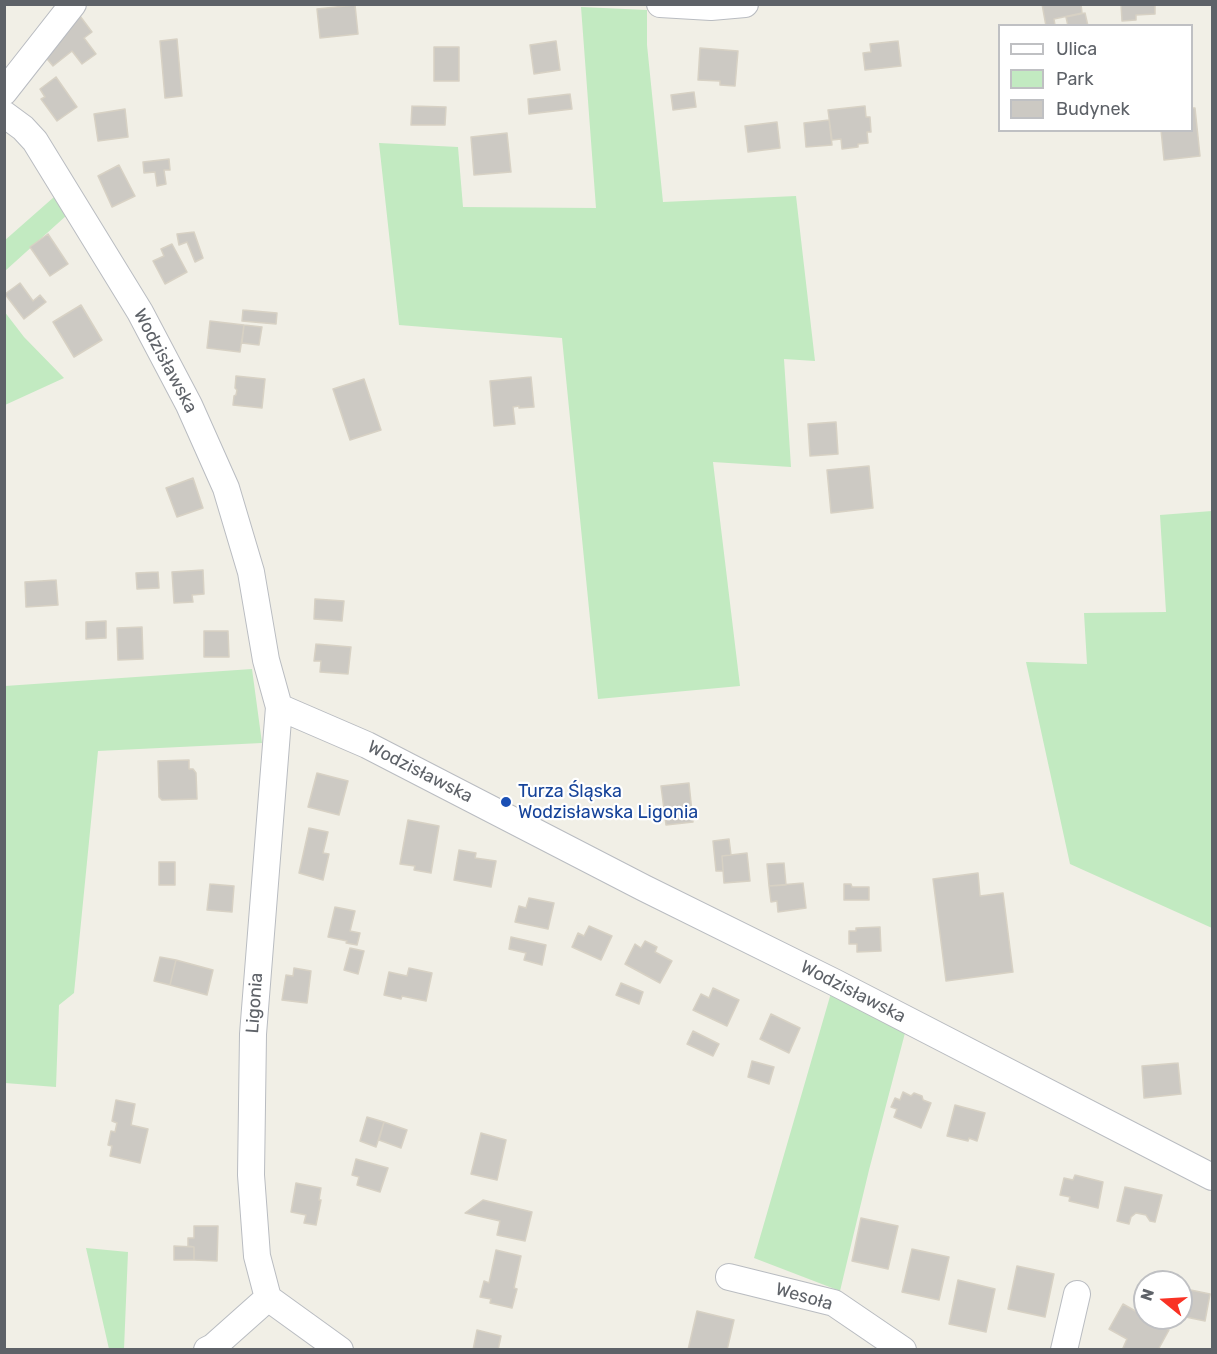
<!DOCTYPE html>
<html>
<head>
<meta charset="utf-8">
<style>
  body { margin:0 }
  #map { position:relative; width:1217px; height:1354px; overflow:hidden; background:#f1efe6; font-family:Rubik,sans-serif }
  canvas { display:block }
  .frame { position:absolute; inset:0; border:6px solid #5e6268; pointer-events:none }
  .legend { position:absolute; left:998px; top:24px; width:195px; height:108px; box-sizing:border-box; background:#fff; border:2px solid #bfc0c3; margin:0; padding:8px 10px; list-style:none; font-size:18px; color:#5e6268 }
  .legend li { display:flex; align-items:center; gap:12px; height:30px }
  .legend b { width:30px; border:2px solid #bfc0c3 }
  .north { position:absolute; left:1133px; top:1270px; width:60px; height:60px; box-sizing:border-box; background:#fff; border:2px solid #bfc0c3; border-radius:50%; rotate:288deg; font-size:16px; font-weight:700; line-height:24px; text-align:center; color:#5e6268 }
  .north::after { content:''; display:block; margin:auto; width:21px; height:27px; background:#f93225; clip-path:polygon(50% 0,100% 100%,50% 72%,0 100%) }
</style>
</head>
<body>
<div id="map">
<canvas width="1217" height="1354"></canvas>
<div class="frame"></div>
<ul class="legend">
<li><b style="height:8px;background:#fff"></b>Ulica</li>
<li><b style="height:16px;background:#c2eac1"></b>Park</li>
<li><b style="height:16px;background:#ccc9c3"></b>Budynek</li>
</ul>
<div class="north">N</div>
</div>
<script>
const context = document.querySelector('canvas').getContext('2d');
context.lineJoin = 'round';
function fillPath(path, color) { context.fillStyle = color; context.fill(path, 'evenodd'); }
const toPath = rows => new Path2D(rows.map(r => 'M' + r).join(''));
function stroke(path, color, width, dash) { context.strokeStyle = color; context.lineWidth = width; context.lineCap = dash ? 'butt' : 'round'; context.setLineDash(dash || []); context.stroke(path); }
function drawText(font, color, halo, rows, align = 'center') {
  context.font = font + ' Rubik,sans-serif'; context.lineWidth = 4.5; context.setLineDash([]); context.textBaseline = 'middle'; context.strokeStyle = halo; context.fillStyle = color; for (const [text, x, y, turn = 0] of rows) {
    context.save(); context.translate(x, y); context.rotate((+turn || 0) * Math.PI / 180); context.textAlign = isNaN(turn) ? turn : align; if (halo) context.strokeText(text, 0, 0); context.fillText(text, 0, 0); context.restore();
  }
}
const green = toPath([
  [581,7,647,10,647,45,663,202,796,196,815,361,784,359,791,467,713,462,740,686,598,699,562,338,399,325,379,143,458,147,463,207,596,208],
  [54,197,67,215,5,271,4,241],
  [4,311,24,337,64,378,5,405],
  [1212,511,1212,928,1070,864,1026,662,1087,664,1084,613,1166,612,1160,515],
  [252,669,262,743,98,751,74,993,59,1005,56,1087,5,1083,5,686],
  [831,993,905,1033,869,1170,840,1291,754,1258],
  [86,1248,128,1252,124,1349,109,1349]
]);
const building = toPath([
  [1042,4,1081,4,1082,13,1054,19,1055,25,1046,26,1042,4],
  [1121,4,1155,4,1155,14,1136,15,1136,20,1122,21,1121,4],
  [355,5,358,34,320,38,317,9,355,5],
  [77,12,92,32,84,38,96,54,82,64,72,51,53,66,43,54,77,12],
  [1085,13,1088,26,1068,26,1066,17,1085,13],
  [177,39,182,96,165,98,160,41,177,39],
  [556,41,560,70,534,74,530,45,556,41],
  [898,41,901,66,865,70,863,53,871,52,870,44,898,41],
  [434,47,459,47,459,81,434,81,434,47],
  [700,48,738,51,735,86,720,85,720,81,698,80,700,48],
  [56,77,77,107,57,121,41,99,45,97,40,89,56,77],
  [694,92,696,107,673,110,671,95,694,92],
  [570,94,572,109,529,114,528,99,570,94],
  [412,106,446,107,445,125,411,125,412,106],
  [865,106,866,117,870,117,871,132,867,132,868,143,858,144,858,147,842,149,841,139,832,140,828,110,865,106],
  [1192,108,1195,108,1200,156,1164,160,1161,130,1192,130,1192,108],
  [125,109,128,137,98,141,94,114,125,109],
  [829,120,832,145,806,147,804,123,829,120],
  [777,122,780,148,748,152,745,126,777,122],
  [507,133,511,172,474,175,471,137,507,133],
  [169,159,170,170,164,170,166,184,157,186,155,172,144,173,143,162,169,159],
  [119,165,135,196,112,207,98,176,119,165],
  [194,232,203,258,195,262,187,242,179,245,177,234,194,232],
  [48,234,68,264,50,276,30,247,48,234],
  [172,244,187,272,165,284,153,261,164,256,161,249,172,244],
  [20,283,33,301,40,295,46,302,24,319,5,294,20,283],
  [81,305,102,340,74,357,53,322,81,305],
  [243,310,277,313,276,324,242,321,243,310],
  [210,321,244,325,240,352,207,348,210,321],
  [244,325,262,327,259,345,242,343,244,325],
  [236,376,265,379,262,408,233,405,234,396,236,395,237,390,235,388,236,376],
  [531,377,534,407,519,408,519,406,513,407,515,424,494,426,490,381,531,377],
  [364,379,381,430,350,440,333,389,364,379],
  [836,422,838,454,810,456,808,424,836,422],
  [869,466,873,508,831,513,827,470,869,466],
  [193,478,203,508,177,517,166,488,193,478],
  [203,570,204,594,192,595,193,602,174,603,172,572,203,570],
  [158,572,159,588,137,589,136,573,158,572],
  [56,580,58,605,26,607,25,582,56,580],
  [315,599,344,601,342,621,314,619,315,599],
  [106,621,106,638,86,639,86,622,106,621],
  [142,627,143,659,118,660,117,628,142,627],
  [204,631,228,631,229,657,204,657,204,631],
  [316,644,351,647,348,674,320,672,321,661,314,661,316,644],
  [189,760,189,769,193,769,196,773,197,799,162,800,159,797,158,761,189,760],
  [317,773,348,781,339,815,308,807,317,773],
  [689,783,693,822,666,825,661,786,689,783],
  [408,820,439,826,431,873,414,870,415,866,400,864,408,820],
  [309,828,328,832,323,853,329,854,323,880,299,873,309,828],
  [729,839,731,855,722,856,723,871,716,871,713,841,729,839],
  [459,850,476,853,475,858,496,861,491,887,454,880,459,850],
  [747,853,750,881,724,883,722,856,747,853],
  [159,862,175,862,175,885,159,885,159,862],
  [784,863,786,885,769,886,767,864,784,863],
  [978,873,980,896,1003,893,1013,972,946,981,933,879,978,873],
  [803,883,806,908,778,912,777,901,771,902,769,886,803,883],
  [210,884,234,886,232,912,207,910,210,884],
  [844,884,851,884,852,887,869,887,869,900,844,900,844,884],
  [529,898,554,903,548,929,515,922,519,906,526,908,529,898],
  [335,907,355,911,350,931,360,933,357,945,346,943,347,941,328,937,335,907],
  [589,926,612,936,601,960,572,947,578,933,584,936,589,926],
  [880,927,881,951,857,952,857,944,849,944,849,931,856,931,856,928,880,927],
  [511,937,546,945,542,965,524,960,526,953,509,949,511,937],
  [645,941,657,947,655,952,672,961,660,983,625,964,635,944,641,948,645,941],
  [350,948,364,951,358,974,344,970,350,948],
  [160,957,176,960,170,985,154,981,160,957],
  [176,960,213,970,207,995,170,985,176,960],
  [294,968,311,971,307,1003,282,1000,286,975,293,976,294,968],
  [409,968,432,973,426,1001,402,996,401,999,384,995,389,972,407,976,409,968],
  [621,983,643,992,639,1004,616,995,621,983],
  [713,988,739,1000,727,1026,693,1010,701,994,709,998,713,988],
  [771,1014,800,1028,789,1053,760,1039,771,1014],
  [693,1031,719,1044,713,1056,687,1044,693,1031],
  [752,1061,774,1067,769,1084,748,1077,752,1061],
  [1178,1063,1181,1094,1144,1098,1142,1066,1178,1063],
  [903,1092,911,1096,914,1093,922,1096,923,1100,931,1103,921,1128,894,1117,897,1109,891,1107,895,1098,900,1100,903,1092],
  [116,1100,135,1104,131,1125,148,1129,140,1163,110,1156,112,1146,108,1145,111,1131,115,1132,117,1123,112,1121,116,1100],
  [955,1105,985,1113,977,1141,969,1138,968,1141,947,1136,955,1105],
  [367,1117,384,1122,376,1147,360,1141,367,1117],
  [384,1122,407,1130,401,1148,379,1140,384,1122],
  [481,1133,506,1140,497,1180,471,1174,481,1133],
  [356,1159,388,1168,380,1192,357,1185,359,1177,352,1175,356,1159],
  [1075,1175,1103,1182,1098,1208,1069,1201,1070,1197,1060,1195,1064,1178,1073,1180,1075,1175],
  [296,1183,321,1188,319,1200,321,1200,316,1225,304,1223,306,1215,291,1212,296,1183],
  [1125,1187,1162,1195,1155,1222,1150,1221,1146,1215,1136,1213,1131,1217,1129,1224,1117,1221,1125,1187],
  [483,1200,532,1212,525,1241,497,1235,500,1221,465,1213,483,1200],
  [861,1218,898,1226,888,1269,852,1261,861,1218],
  [194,1226,218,1226,217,1261,194,1260,194,1247,188,1246,188,1238,194,1238,194,1226],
  [174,1246,194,1247,194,1260,174,1260,174,1246],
  [912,1249,949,1257,939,1300,902,1292,912,1249],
  [496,1250,521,1256,514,1288,517,1289,512,1308,490,1303,491,1299,480,1297,484,1281,489,1283,496,1250],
  [1017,1266,1054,1274,1045,1317,1008,1309,1017,1266],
  [958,1280,995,1289,986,1332,949,1324,958,1280],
  [1181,1288,1210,1294,1205,1321,1181,1316,1181,1288],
  [1123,1304,1169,1330,1158,1350,1126,1350,1123,1348,1127,1339,1109,1329,1123,1304],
  [697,1311,734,1320,727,1350,688,1350,697,1311],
  [477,1330,501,1336,498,1350,473,1350,477,1330]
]);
const minor = toPath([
  [660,4,711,7,745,4],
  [4,92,73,4],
  [4,114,23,128,35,141,140,312,189,405,226,488,251,572,266,660,279,707,253,1034,251,1175,257,1256,268,1298,340,1350],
  [279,707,367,745,644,888,834,982,1212,1177],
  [729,1277,834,1303,903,1350],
  [207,1350,213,1347,268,1298],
  [1064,1350,1077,1294]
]);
const markers = [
  [506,802,6,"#1a4fb4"]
];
const streetNames = [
  ["Wodzisławska",165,361,62],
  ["Wodzisławska",420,772,27],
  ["Wodzisławska",853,992,27],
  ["Ligonia",255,1003,-86],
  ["Wesoła",804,1297,16]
];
const transitNames = [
  ["Turza Śląska",518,792],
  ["Wodzisławska Ligonia",518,813]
];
fillPath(green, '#c2eac1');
fillPath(building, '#ccc9c3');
stroke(building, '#d7d1c4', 1.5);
stroke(minor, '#b9bcc1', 28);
stroke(minor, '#fff', 26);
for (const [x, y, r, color] of markers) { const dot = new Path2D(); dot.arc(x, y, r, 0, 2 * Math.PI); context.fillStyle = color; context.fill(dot); stroke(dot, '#fff', 2); }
drawText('18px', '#5e6268', '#fff', streetNames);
drawText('18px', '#164399', '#fff', transitNames, 'left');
</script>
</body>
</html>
